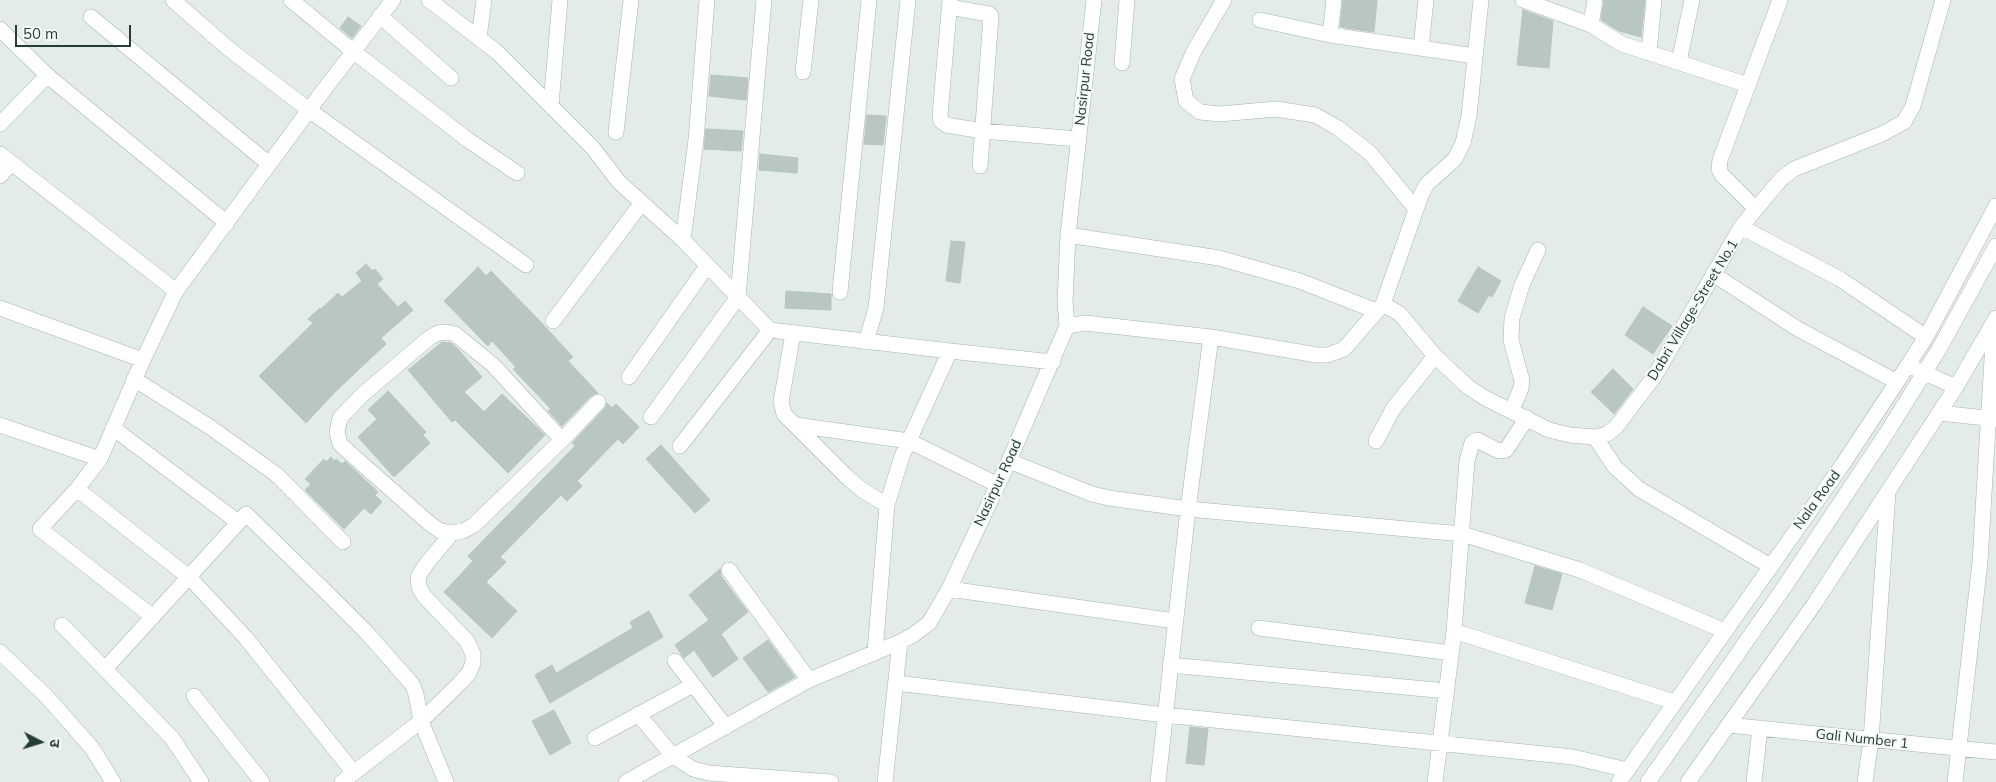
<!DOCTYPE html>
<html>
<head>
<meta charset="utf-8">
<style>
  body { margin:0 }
  #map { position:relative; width:1996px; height:782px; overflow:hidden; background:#e3ece8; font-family:Mulish,"Noto Sans Devanagari",sans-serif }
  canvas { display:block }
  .north { position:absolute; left:15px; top:717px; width:50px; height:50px; -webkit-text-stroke:4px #f4f9f6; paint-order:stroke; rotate:95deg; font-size:14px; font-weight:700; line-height:20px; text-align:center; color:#243d37 }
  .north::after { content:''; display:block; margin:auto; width:18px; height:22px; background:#243d37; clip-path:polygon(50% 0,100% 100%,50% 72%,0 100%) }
  .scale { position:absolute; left:15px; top:25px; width:116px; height:22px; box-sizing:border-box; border:2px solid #243d37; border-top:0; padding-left:6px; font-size:15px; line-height:18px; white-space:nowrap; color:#243d37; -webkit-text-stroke:4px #f4f9f6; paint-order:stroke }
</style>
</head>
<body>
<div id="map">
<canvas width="1996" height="782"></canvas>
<div class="north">उ</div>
<div class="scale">50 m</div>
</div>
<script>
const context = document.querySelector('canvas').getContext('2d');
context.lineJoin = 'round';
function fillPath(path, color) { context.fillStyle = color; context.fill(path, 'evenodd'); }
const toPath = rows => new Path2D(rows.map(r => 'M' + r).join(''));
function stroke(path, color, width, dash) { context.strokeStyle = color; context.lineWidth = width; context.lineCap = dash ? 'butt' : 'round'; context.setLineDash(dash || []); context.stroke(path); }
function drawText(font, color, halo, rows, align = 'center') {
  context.font = font + ' Mulish,sans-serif'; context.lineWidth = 4; context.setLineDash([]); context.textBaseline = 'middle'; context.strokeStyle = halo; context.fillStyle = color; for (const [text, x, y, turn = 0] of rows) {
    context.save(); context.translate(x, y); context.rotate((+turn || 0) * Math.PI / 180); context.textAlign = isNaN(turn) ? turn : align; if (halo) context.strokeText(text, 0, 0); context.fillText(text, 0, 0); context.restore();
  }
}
const building = toPath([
  [1343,0,1377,0,1374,32,1340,27,1343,0],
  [1604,0,1645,0,1641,37,1619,31,1601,20,1604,0],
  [1523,10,1553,21,1549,68,1517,65,1523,10],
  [348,17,361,26,352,38,340,28,348,17],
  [711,75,748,78,746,100,709,96,711,75],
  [867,115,886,116,883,145,864,144,867,115],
  [706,129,743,131,741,151,704,149,706,129],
  [760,154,798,158,797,173,759,170,760,154],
  [951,241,965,242,960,283,946,281,951,241],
  [366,264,372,271,375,269,383,279,377,284,398,307,405,301,413,310,381,338,386,344,335,392,306,423,259,376,313,323,308,319,320,308,321,309,338,293,342,297,362,281,356,273,366,264],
  [478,267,486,276,491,271,538,319,573,357,568,361,598,393,591,396,562,426,548,411,551,409,513,369,516,367,492,341,488,346,444,301,478,267],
  [1478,267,1501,281,1492,297,1489,295,1478,313,1458,301,1478,267],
  [786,291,831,294,831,310,785,308,786,291],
  [1643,307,1672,326,1653,354,1625,335,1643,307],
  [442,342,451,343,458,349,482,377,464,392,484,412,502,394,545,435,508,473,455,420,452,422,408,370,442,342],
  [1613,369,1633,389,1614,414,1591,392,1613,369],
  [388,391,426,432,423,435,430,443,394,477,358,437,377,419,368,410,388,391],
  [607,403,612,408,616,404,639,427,623,444,618,439,577,481,582,486,567,501,561,495,500,557,506,562,486,582,517,611,492,638,444,592,473,561,468,556,575,446,572,443,605,408,607,403],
  [661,445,710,500,695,513,646,459,661,445],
  [331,457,334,461,336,459,342,464,345,461,378,492,375,495,382,502,371,514,364,508,344,529,305,490,311,484,305,479,324,459,326,462,331,457],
  [1535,566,1562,574,1552,610,1525,603,1535,566],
  [720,569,721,576,748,612,721,634,738,659,713,677,694,650,684,658,675,645,709,620,689,595,720,569],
  [649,611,663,637,550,703,535,675,552,665,556,673,633,628,630,622,649,611],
  [768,640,795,677,768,692,743,658,768,640],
  [554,710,571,743,550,755,532,721,554,710],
  [1190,727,1208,729,1204,765,1186,763,1190,727]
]);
const minor = toPath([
  [173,0,229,49,309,110,526,265],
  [291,0,354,52,468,140,517,173],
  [429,0,497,52,592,147,619,182,683,240,738,297,764,0],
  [950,0,940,115,941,121,946,125,983,131,1078,139],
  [1224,0,1194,51,1182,79,1186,101,1200,112,1220,114,1276,109,1315,115,1338,128,1370,153,1416,209],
  [1523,0,1591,25,1622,44,1748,85],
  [949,7,989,14,991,16,980,166],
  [380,16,451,78],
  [91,17,269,164],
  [1260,20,1330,35,1475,56],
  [1591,25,1595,0],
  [0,29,49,77],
  [1330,35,1334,0],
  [479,38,484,0],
  [1421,48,1426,0],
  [1649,53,1654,0],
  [1679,62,1692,0],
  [1122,63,1127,0],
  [803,72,811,0],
  [551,105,560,0],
  [0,124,42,81,49,77,227,223],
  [616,132,631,0],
  [0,154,176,291],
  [0,176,11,163],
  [1756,209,1722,175,1719,169,1720,160,1780,0],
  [1741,227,1840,279,1926,337],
  [1068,235,1219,258,1300,281,1376,311],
  [683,240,696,140,707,0],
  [1713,274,1798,329,1897,382],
  [840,292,869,0],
  [1383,304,1400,314,1435,356,1468,387,1485,398,1549,430,1570,435,1595,437,1607,434,1616,427,1654,377,1741,227,1781,179,1794,169,1882,134,1904,122,1913,106,1943,0],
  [0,308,143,360],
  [553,321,641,204],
  [1067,326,1085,323,1211,337,1317,355,1328,355,1344,349,1383,304,1421,195,1427,184,1455,159,1463,143,1469,116,1481,0],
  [770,330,950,351,902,456,887,505,875,652],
  [793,333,781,402,784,414,847,477,862,490,887,505],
  [866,342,876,308,908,0],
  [950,351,1053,362],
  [1916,369,1956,387],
  [629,377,707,266],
  [134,379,210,427,277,475,343,542],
  [1512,410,1521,388,1522,381,1511,340,1512,318,1522,285,1538,250],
  [1939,413,1996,419],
  [651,417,738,297,770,330,680,446],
  [0,425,100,459,143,360,176,291,320,95,393,0],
  [796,425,909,441,998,485],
  [113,428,238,522],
  [1595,437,1615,467,1639,489,1770,566],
  [562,440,493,365,455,334,446,332,438,333,429,338,362,395,340,418,337,432,340,444,361,463,429,523,440,531,452,533,463,531,474,525,562,440,598,402],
  [1376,441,1393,409,1435,356],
  [100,459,77,489,40,529,153,617],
  [1009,461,1092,494,1109,498,1188,509,1462,534,1580,570,1725,631],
  [77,489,190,578,245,637,354,773],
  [729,570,809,680],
  [949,589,1175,621],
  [62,625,172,738,201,782],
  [1259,628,1451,653],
  [1454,631,1674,702],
  [0,652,47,697,92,748,113,782],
  [675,661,726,727],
  [1170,665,1447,691],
  [105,669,246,514,325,591,367,633,412,684,416,694,421,721],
  [896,683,1165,715,1573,757,1627,770],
  [194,696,262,782],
  [638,714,673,756,693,769,709,773,831,782],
  [421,721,460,683,469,673,473,663,473,654,467,641,424,596,419,587,418,577,427,563,452,533],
  [1728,725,1996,752],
  [595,738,693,685],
  [342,782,421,721,446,782],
  [626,782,809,680,900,642,913,635,929,623,949,589,1009,461,1067,326,1065,302,1068,235,1094,0],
  [885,782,900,642],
  [1158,782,1188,509,1211,337],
  [1435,782,1454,631,1467,461,1472,443,1477,440,1499,451,1506,450,1527,418],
  [1619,782,1843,464,1897,382,1926,337,1996,206],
  [1648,782,1785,586,1888,431,1939,349,1996,246],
  [1688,782,1815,603,1956,387,1996,318],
  [1754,782,1760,728],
  [1865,782,1871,740,1888,492],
  [1955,782,1980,562,1994,325]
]);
const streetNames = [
  ["Nasirpur Road",1085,79,-84],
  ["Dabri Village-Street No.1",1693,310,-59],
  ["Nasirpur Road",998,483,-65],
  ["Nala Road",1817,500,-54],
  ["Gali Number 1",1862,739,6]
];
fillPath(building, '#b9c7c2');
stroke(building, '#b6c5c0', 1);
stroke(minor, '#a6b4af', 16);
stroke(minor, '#fff', 15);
drawText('14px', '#243d37', '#f4f9f6', streetNames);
</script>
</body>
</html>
